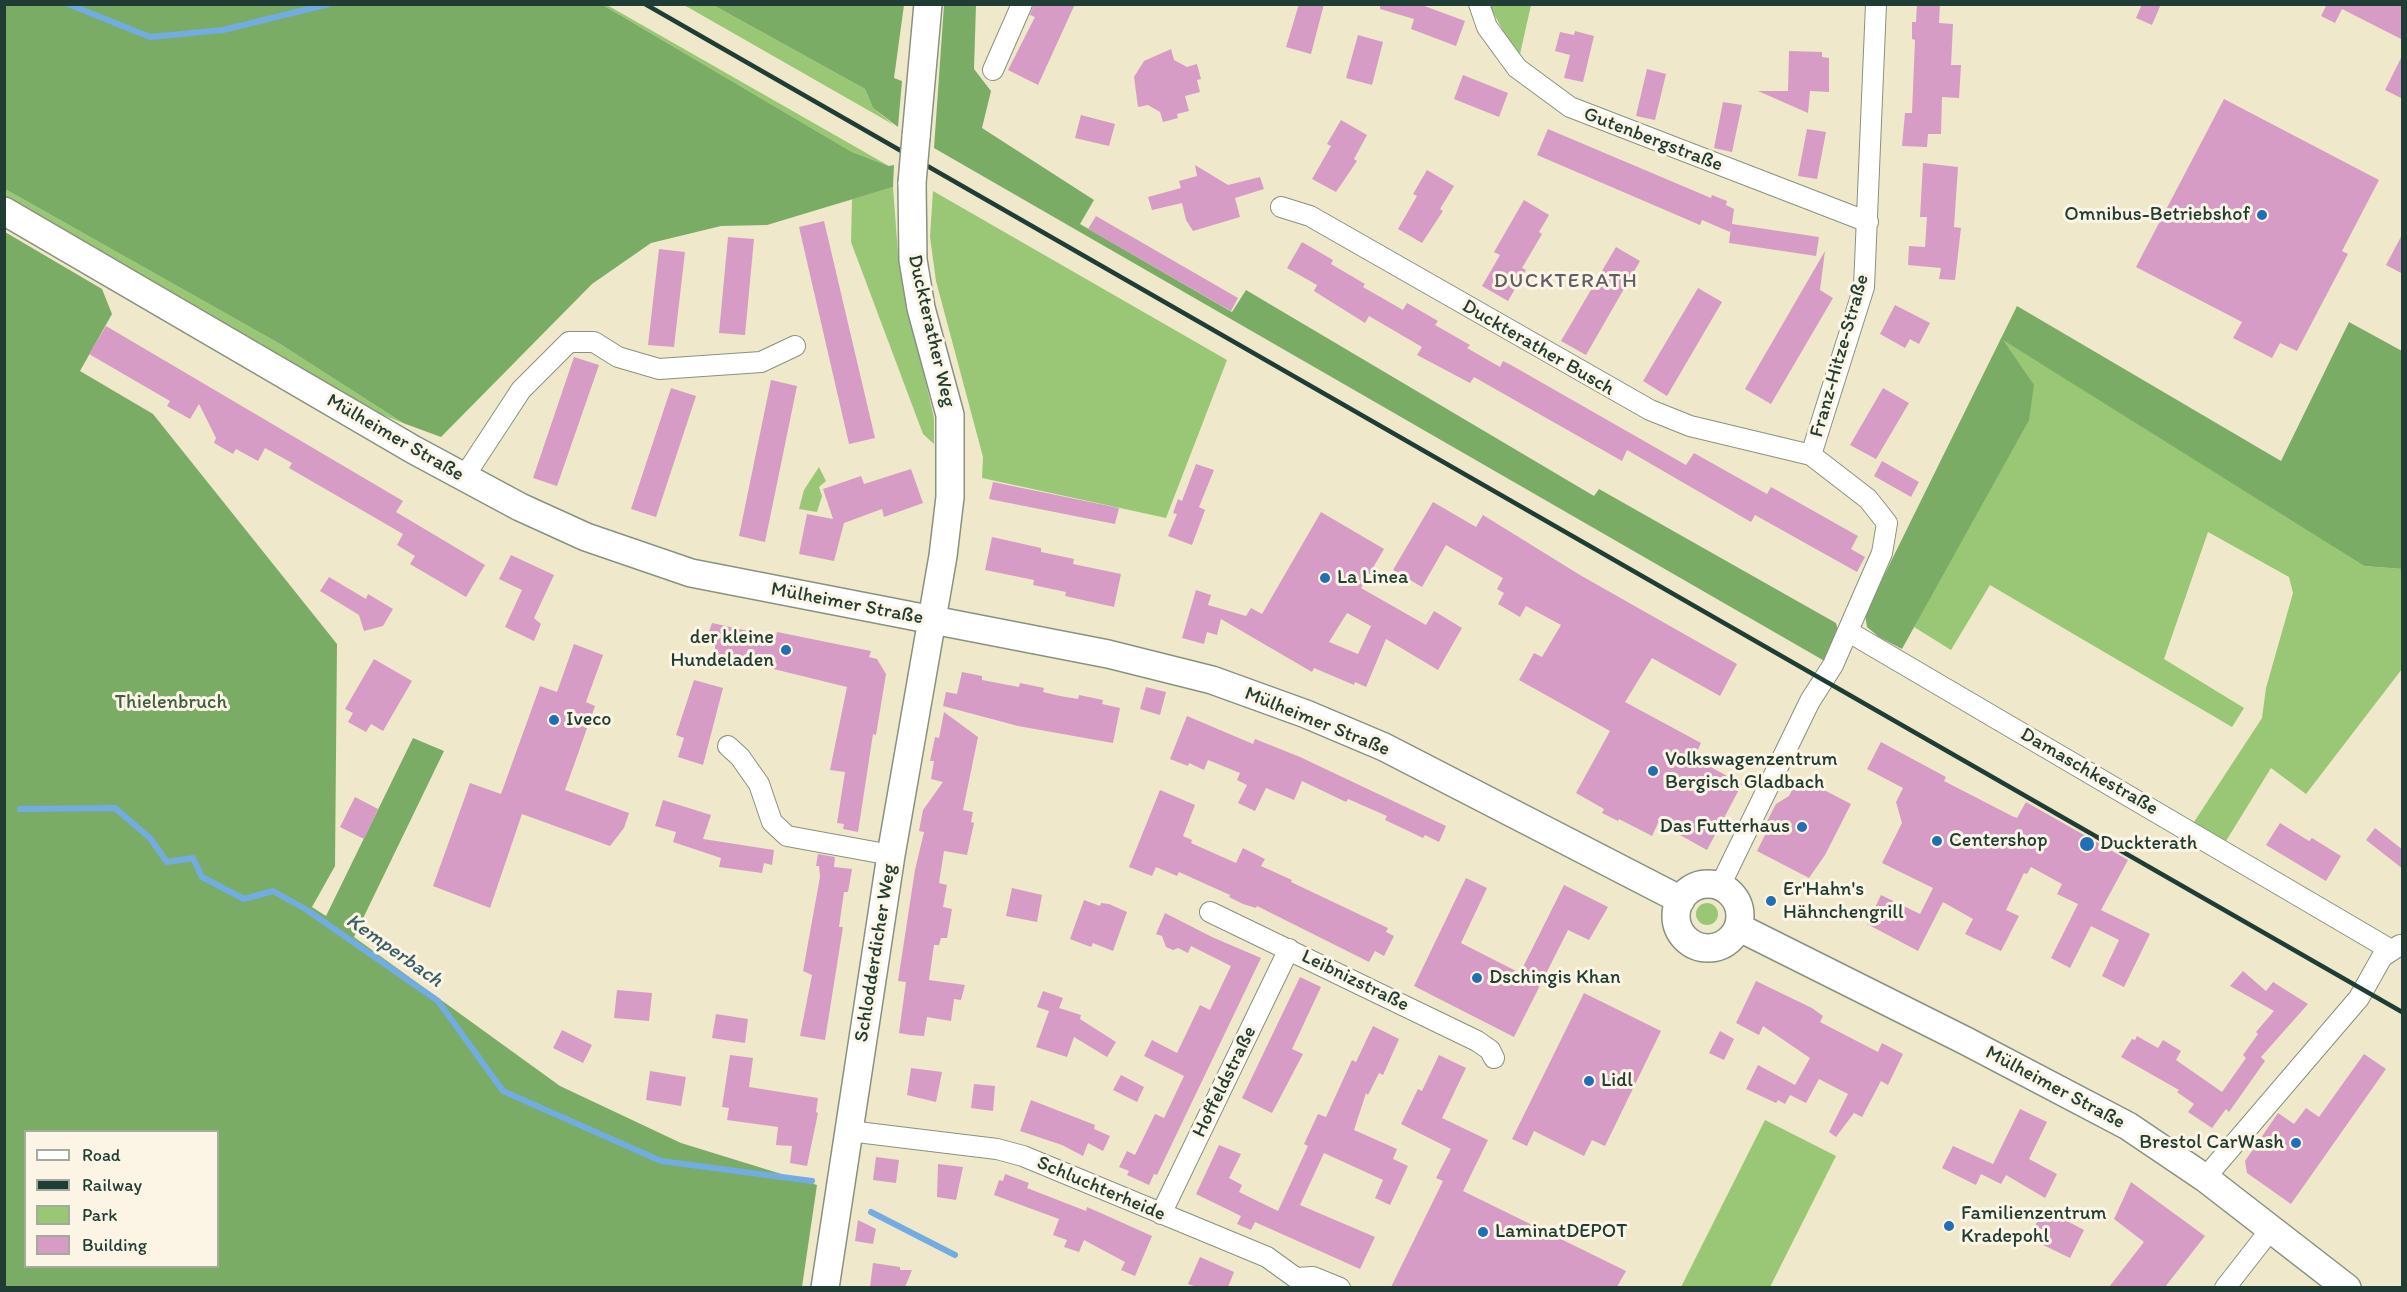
<!DOCTYPE html>
<html>
<head>
<meta charset="utf-8">
<style>
  body { margin:0 }
  #map { position:relative; width:2407px; height:1292px; overflow:hidden; background:#f0e8cb; font-family:Itim,sans-serif }
  canvas { display:block }
  .frame { position:absolute; inset:0; border:6px solid #1f3d34; pointer-events:none }
  .legend { position:absolute; left:24px; top:1130px; width:195px; height:138px; box-sizing:border-box; background:#fcf5e5; border:2px solid #a4ab9e; margin:0; padding:8px 10px; list-style:none; font-size:18px; color:#1f3d34 }
  .legend li { display:flex; align-items:center; gap:12px; height:30px }
  .legend b { width:30px; border:2px solid #a4ab9e }
</style>
</head>
<body>
<div id="map">
<canvas width="2407" height="1292"></canvas>
<div class="frame"></div>
<ul class="legend">
<li><b style="height:8px;background:#fff"></b>Road</li>
<li><b style="height:8px;background:#1f3d34"></b>Railway</li>
<li><b style="height:16px;background:#9ac775"></b>Park</li>
<li><b style="height:16px;background:#d69cc6"></b>Building</li>
</ul>
</div>
<script>
const context = document.querySelector('canvas').getContext('2d');
context.lineJoin = 'round';
function fillPath(path, color) { context.fillStyle = color; context.fill(path, 'evenodd'); }
const toPath = rows => new Path2D(rows.map(r => 'M' + r).join(''));
function stroke(path, color, width, dash) { context.strokeStyle = color; context.lineWidth = width; context.lineCap = dash ? 'butt' : 'round'; context.setLineDash(dash || []); context.stroke(path); }
function drawText(font, color, halo, rows, align = 'center') {
  context.font = font + ' Itim,sans-serif'; context.lineWidth = 6; context.setLineDash([]); context.textBaseline = 'middle'; context.strokeStyle = halo; context.fillStyle = color; for (const [text, x, y, turn = 0] of rows) {
    context.save(); context.translate(x, y); context.rotate((+turn || 0) * Math.PI / 180); context.textAlign = isNaN(turn) ? turn : align; if (halo) context.strokeText(text, 0, 0); context.fillText(text, 0, 0); context.restore();
  }
}
const green = toPath([
  [603,5,607,5,889,166,852,152],
  [684,5,713,5,865,89,873,108,894,125],
  [1489,5,1531,5,1520,54,1506,36],
  [893,187,899,267,934,418,934,444,923,434,851,242,852,199],
  [5,189,280,344,403,423,346,400,5,200],
  [933,191,1227,360,1166,518,982,478,983,457,936,281,930,237],
  [2001,338,2364,566,2402,569,2402,669,2306,794,2271,768,2226,841,2194,822,2262,718,2266,688,2293,593,2289,577,2208,532,2164,659,2244,708,2232,727,1990,585,1951,650,1914,627,1929,597],
  [819,467,826,481,819,487,822,496,817,512,799,509,804,490],
  '1696 914a11 11 0 1 1 22 0a11 11 0 1 1-22 0Z',
  [1765,1120,1836,1156,1770,1287,1681,1287]
]);
const forest = toPath([
  [5,4,603,5,852,152,889,166,894,165,893,187,767,225,721,226,651,243,592,284,441,437,403,423,280,344,5,189],
  [713,5,904,5,894,78,902,81,898,127,873,108,865,89],
  [944,5,976,5,974,69,991,91,982,128,1094,200,1080,224,1232,312,1246,290,1594,496,1599,489,1836,623,1839,635,1828,663,934,148],
  [5,232,102,289,112,314,80,371,153,414,337,644,335,866,312,907,326,916,413,738,444,751,354,937,560,1086,681,1143,817,1185,802,1287,5,1288],
  [26,1132,218,1132,218,1266,26,1266],
  [2017,306,2281,461,2349,322,2402,351,2402,569,2364,566,2003,340,2034,385,2029,420,1902,649,1879,637,1867,627,1865,614]
]);
const stream = toPath([
  [68,4,150,37,223,30,329,4],
  [20,809,115,808,150,838,167,862,193,858,202,877,244,899,273,891,307,910,438,1001,503,1091,661,1161,812,1181],
  [871,1212,955,1255]
]);
const building = toPath([
  [1034,4,1075,4,1038,85,1008,70,1035,17,1030,15],
  [1299,4,1324,4,1311,54,1286,47],
  [1380,4,1419,4,1465,21,1456,46,1411,29,1414,19,1380,9],
  [1917,4,1940,4,1939,23,1953,24,1951,65,1961,65,1959,98,1942,97,1941,134,1928,134,1927,147,1902,146,1905,113,1912,113,1915,40,1912,39,1912,22,1916,22],
  [2142,4,2161,4,2152,25,2136,18],
  [2327,4,2403,4,2403,40,2342,9,2335,23,2321,16],
  [1575,31,1594,36,1583,82,1564,78,1570,55,1555,51,1560,32,1574,35],
  [1358,35,1383,42,1372,85,1346,78],
  [1171,49,1174,60,1187,67,1197,64,1201,79,1197,80,1200,92,1185,96,1189,111,1177,114,1178,118,1163,122,1160,112,1148,105,1138,107,1134,77,1144,61],
  [1789,51,1822,52,1822,57,1829,58,1829,92,1810,91,1808,113,1758,91,1788,91],
  [2403,54,2403,99,2385,90],
  [1647,69,1666,74,1655,120,1636,116],
  [1463,75,1508,93,1499,117,1454,99],
  [2224,99,2379,180,2342,251,2348,254,2297,351,2280,343,2272,358,2233,338,2242,322,2136,267],
  [1723,102,1742,105,1732,152,1714,148],
  [1081,115,1115,124,1109,146,1075,138],
  [1341,120,1367,135,1354,159,1357,161,1336,192,1312,179,1331,146,1327,144],
  [1548,129,1711,198,1712,195,1727,201,1726,205,1734,209,1732,224,1819,237,1816,256,1729,243,1731,227,1730,232,1702,220,1700,225,1537,155],
  [1807,129,1826,132,1817,179,1798,176],
  [1923,163,1958,167,1954,227,1961,228,1955,280,1939,279,1941,268,1908,265,1909,246,1925,247,1927,217,1920,217],
  [1195,165,1228,185,1260,177,1264,189,1235,198,1240,217,1193,231,1186,220,1182,203,1152,210,1148,197,1181,188,1179,181,1197,176],
  [1427,170,1454,186,1440,209,1443,211,1422,243,1398,229,1417,196,1413,194],
  [1524,200,1549,215,1539,232,1542,234,1522,268,1526,270,1508,301,1482,286,1500,255,1494,252],
  [1096,216,1238,298,1231,311,1088,229],
  [824,221,875,438,849,444,799,227],
  [2403,233,2403,274,2386,265],
  [728,237,754,239,745,335,719,333],
  [1302,242,1333,260,1331,264,1365,284,1363,287,1403,310,1407,303,1438,321,1435,325,1470,345,1467,348,1500,367,1503,361,1511,365,1686,465,1694,453,1767,494,1771,487,1858,536,1851,549,1865,557,1857,572,1755,515,1751,522,1627,450,1622,461,1474,377,1470,383,1417,355,1422,347,1369,316,1365,323,1314,291,1317,285,1287,268],
  [1616,247,1640,261,1586,355,1561,341],
  [659,249,685,252,674,347,648,345],
  [1825,251,1820,290,1833,298,1771,404,1745,389],
  [1698,288,1722,302,1667,396,1643,381],
  [1895,305,1930,323,1919,344,1910,339,1905,348,1880,334],
  [106,326,403,501,396,512,485,565,466,597,410,564,415,556,397,545,403,534,289,468,292,463,265,448,258,461,236,449,233,454,214,443,216,438,199,404,190,419,167,406,170,401,89,354],
  [574,357,599,365,557,486,533,478],
  [771,380,797,386,765,542,739,536],
  [671,388,696,396,656,517,631,509],
  [1883,388,1909,403,1876,459,1850,445],
  [1882,461,1919,482,1911,497,1874,476],
  [1196,464,1214,470,1199,507,1205,510,1192,545,1168,536,1177,514,1173,513,1178,499,1182,501],
  [911,469,923,503,884,517,882,509,844,523,834,561,799,554,807,514,833,519,823,489,861,476,864,484],
  [993,482,1119,508,1115,524,989,499],
  [1433,502,1476,527,1483,515,1580,575,1737,664,1720,696,1652,658,1625,702,1701,743,1694,758,1742,784,1707,850,1658,823,1652,836,1619,819,1618,821,1602,813,1604,809,1576,793,1610,731,1519,680,1534,653,1542,657,1561,625,1526,606,1520,617,1498,604,1504,593,1497,589,1503,578,1446,545,1422,587,1393,570],
  [1321,512,1384,549,1361,588,1426,625,1434,611,1462,628,1438,670,1386,639,1366,687,1355,682,1354,685,1314,668,1312,672,1221,619,1217,635,1207,632,1204,644,1182,638,1196,590,1211,595,1208,605,1246,616,1251,608,1262,614],
  [1347,613,1371,626,1358,654,1329,642],
  [992,537,1041,548,1041,552,1074,559,1073,564,1121,574,1114,607,1065,596,1066,592,1033,585,1034,580,985,570],
  [511,555,554,575,534,618,541,624,534,641,505,627,522,590,499,579],
  [329,577,366,599,368,594,393,609,383,626,364,631,359,615,320,591],
  [712,623,776,637,777,632,871,651,869,657,877,659,886,674,876,735,873,734,858,832,843,829,844,824,837,823,845,772,830,770,847,687,749,663,748,667,715,659,715,644,706,641],
  [574,644,603,655,586,702,595,706,565,790,629,813,624,828,610,846,522,814,490,908,433,886,470,783,501,794,540,686,557,692],
  [374,659,412,681,383,731,371,724,366,732,348,722,353,713,345,709],
  [962,672,982,676,982,680,1019,687,1020,683,1044,688,1043,692,1060,696,1078,699,1079,695,1103,700,1102,704,1120,708,1113,743,1018,726,943,706,946,692,957,694],
  [694,680,723,688,703,765,678,757,684,738,676,735],
  [1146,687,1166,692,1160,715,1140,709],
  [944,712,978,737,963,810,973,812,971,822,974,823,967,855,944,851,939,883,947,885,943,907,952,909,947,938,941,938,939,945,934,945,929,980,965,985,961,1000,954,999,951,1021,927,1017,924,1036,910,1035,899,1033,906,982,898,981,915,870,924,832,919,831,923,810,943,782,931,779,934,761,930,761,935,737,939,738],
  [1187,716,1253,744,1255,739,1300,757,1446,826,1439,842,1425,835,1423,838,1385,820,1387,816,1348,799,1346,802,1302,781,1294,800,1266,788,1255,811,1238,803,1247,785,1237,780,1240,773,1208,760,1204,770,1189,763,1188,766,1170,759],
  [1881,742,1946,777,1944,781,2012,816,2017,818,2026,802,2128,860,2101,910,2150,934,2124,987,2102,976,2119,940,2091,926,2070,968,2051,958,2078,904,2057,894,2062,884,2031,867,2027,874,2024,873,2006,910,2019,916,2001,951,1965,934,1973,919,1943,902,1918,951,1867,924,1881,895,1920,914,1933,888,1882,863,1902,823,1896,802,1903,788,1867,769],
  [1799,777,1851,804,1825,855,1809,878,1757,851,1767,831,1765,825,1776,804,1789,796],
  [1160,790,1195,805,1183,836,1192,840,1191,843,1236,863,1243,848,1265,859,1261,866,1292,880,1291,882,1388,928,1386,932,1394,936,1384,956,1375,951,1369,962,1257,906,1256,908,1243,904,1229,897,1230,895,1179,872,1177,876,1156,867,1152,876,1129,867],
  [355,797,378,809,364,839,340,827],
  [663,800,711,815,703,839,774,850,772,865,764,863,762,873,719,867,721,858,673,842,676,832,655,826],
  [2280,823,2309,841,2312,838,2341,856,2326,881,2266,845],
  [2375,828,2403,850,2403,869,2366,840],
  [818,854,835,857,834,867,852,869,848,892,844,892,839,927,843,927,825,1040,800,1036,812,975,803,971,820,877,819,866,816,866],
  [1466,878,1487,888,1461,943,1520,973,1564,885,1608,907,1589,940,1568,930,1514,1037,1414,986],
  [1012,888,1042,895,1037,922,1006,916],
  [1084,900,1100,906,1101,903,1109,904,1127,912,1113,951,1093,943,1091,947,1070,939],
  [1165,913,1212,937,1261,958,1157,1175,1154,1174,1149,1185,1127,1175,1129,1171,1119,1167,1127,1151,1135,1155,1155,1114,1164,1118,1184,1076,1144,1056,1152,1040,1177,1053,1200,1005,1210,1010,1231,966,1191,946,1188,953,1178,948,1173,950,1166,947,1162,936,1156,934],
  [2243,971,2266,991,2273,982,2308,1004,2261,1057,2265,1061,2229,1112,2226,1109,2212,1128,2188,1112,2194,1104,2177,1092,2179,1090,2121,1057,2132,1039,2135,1040,2137,1036,2158,1048,2163,1040,2181,1051,2176,1060,2222,1092,2246,1058,2243,1055,2258,1034,2256,1032,2274,1011,2230,986],
  [1300,977,1321,987,1292,1049,1303,1054,1272,1113,1242,1098],
  [1756,981,1812,1008,1823,1016,1820,1022,1878,1052,1882,1043,1903,1054,1888,1085,1881,1081,1862,1117,1854,1113,1836,1137,1829,1132,1848,1094,1819,1079,1806,1103,1790,1095,1785,1104,1778,1100,1776,1103,1746,1089,1758,1065,1795,1085,1810,1058,1763,1026,1759,1035,1736,1023],
  [617,990,652,993,649,1021,614,1018],
  [1043,991,1063,998,1059,1008,1081,1015,1080,1019,1116,1042,1107,1057,1074,1037,1067,1057,1036,1047,1049,1011,1037,1007],
  [1584,993,1661,1031,1605,1146,1592,1140,1584,1156,1534,1131,1527,1146,1512,1139],
  [716,1014,748,1019,745,1043,712,1038],
  [1373,1026,1399,1039,1383,1075,1379,1073,1368,1095,1366,1093,1354,1130,1397,1149,1393,1159,1408,1166,1390,1205,1375,1198,1383,1180,1324,1153,1300,1205,1375,1237,1360,1269,1255,1222,1251,1230,1237,1224,1241,1216,1196,1194,1219,1145,1241,1154,1229,1178,1242,1185,1239,1192,1278,1211,1308,1146,1304,1144,1318,1114,1326,1117,1352,1060,1356,1062],
  [562,1030,592,1045,583,1063,553,1048],
  [1720,1031,1734,1039,1724,1060,1709,1053],
  [2364,1054,2386,1069,2291,1204,2247,1173,2245,1161,2278,1113,2294,1124,2306,1108,2319,1117],
  [730,1055,753,1058,749,1087,818,1098,816,1112,818,1113,807,1166,790,1163,792,1146,776,1145,778,1127,727,1120,729,1108,722,1107],
  [1439,1055,1466,1068,1442,1118,1488,1140,1463,1191,1626,1271,1617,1287,1391,1287,1443,1181,1436,1178,1451,1149,1401,1124,1418,1089,1422,1091],
  [911,1068,942,1072,936,1102,907,1095],
  [650,1071,686,1077,681,1106,646,1100],
  [1121,1075,1144,1087,1137,1102,1113,1090],
  [974,1084,995,1086,993,1111,971,1108],
  [1031,1100,1095,1125,1094,1129,1110,1136,1103,1151,1088,1143,1083,1156,1062,1145,1020,1131],
  [2020,1109,2047,1122,2029,1159,2057,1174,2045,1198,2006,1175,2001,1184,1981,1174,1976,1185,1942,1168,1953,1146,1993,1164],
  [876,1157,899,1160,896,1183,873,1180],
  [938,1164,963,1167,956,1200,937,1197],
  [1005,1174,1029,1183,1027,1188,1086,1211,1087,1207,1103,1214,1152,1236,1135,1276,1121,1270,1125,1262,1084,1240,1079,1252,1064,1247,1067,1240,1053,1235,1059,1219,994,1195,999,1180,1003,1181],
  [2131,1182,2205,1236,2165,1287,2109,1287,2144,1242,2114,1219],
  [2044,1209,2084,1230,2070,1258,2037,1242,2043,1230,2035,1226],
  [858,1220,876,1229,873,1244,855,1241],
  [1200,1257,1234,1272,1228,1287,1197,1287,1188,1284],
  [873,1263,900,1267,900,1270,912,1270,905,1287,870,1287]
]);
const street = toPath([
  [1479,4,1487,27,1517,68,1570,107,1868,222],
  [993,70,1022,4],
  [1281,207,1310,216,1650,410,1690,426,1811,455],
  [464,477,521,390,569,342,594,342,618,357,659,369,761,362,795,346],
  [1849,632,2391,950],
  [728,746,740,757,759,784,772,822,787,836,891,855],
  [1720,886,1810,701,1833,665,1882,553,1887,523,1868,499,1811,455,1864,287,1876,4],
  [1210,912,1477,1041,1490,1050,1494,1058],
  [849,1131,997,1149,1023,1156,1267,1257,1296,1278,1313,1277,1340,1288],
  [2205,1178,2359,998,2382,957,2400,945],
  [1161,1214,1289,949],
  [2225,1288,2271,1229]
]);
const secondary = toPath([
  [916,137,928,4],
  [4,211,414,450,520,507,586,537,691,573,1108,654,1212,680,1306,714,1384,747,1681,900],
  '1676 916a32 32 0 1 1 64 0a32 32 0 1 1-64 0Z',
  [1738,927,1966,1041,2128,1126,2205,1178,2347,1288],
  [825,1288,891,855,943,556,950,497,950,415,921,308,913,260,912,183]
]);
const rail = toPath([
  [645,4,2402,1012]
]);
const secondaryBridge = toPath([
  [912,183,916,137]
]);
const markers = [
  [2262,215,6,"#1f6fb2"],
  [1325,578,6,"#1f6fb2"],
  [786,650,6,"#1f6fb2"],
  [554,720,6,"#1f6fb2"],
  [1653,771,6,"#1f6fb2"],
  [1802,827,6,"#1f6fb2"],
  [1937,841,6,"#1f6fb2"],
  [2087,844,8,"#1f6fb2"],
  [1771,901,6,"#1f6fb2"],
  [1477,978,6,"#1f6fb2"],
  [1589,1081,6,"#1f6fb2"],
  [2296,1143,6,"#1f6fb2"],
  [1949,1226,6,"#1f6fb2"],
  [1483,1232,6,"#1f6fb2"]
];
const streetNames = [
  ["Gutenbergstraße",1653,140,21],
  ["Duckterather Weg",931,331,77],
  ["Duckterather Busch",1538,348,30],
  ["Franz-Hitze-Straße",1840,356,-74],
  ["Mülheimer Straße",395,438,30],
  ["Mülheimer Straße",847,604,11],
  ["Mülheimer Straße",1317,722,22],
  ["Damaschkestraße",2089,772,30],
  ["Schlodderdicher Weg",876,953,-81],
  ["Leibnizstraße",1355,981,26],
  ["Hoffeldstraße",1225,1082,-64],
  ["Mülheimer Straße",2055,1088,28],
  ["Schluchterheide",1101,1189,23]
];
const poiNames = [
  ["Omnibus-Betriebshof",2250,215,"right"],
  ["La Linea",1337,578],
  ["der kleine",774,638,"right"],
  ["Hundeladen",774,661,"right"],
  ["Iveco",566,720],
  ["Volkswagenzentrum",1665,760],
  ["Bergisch Gladbach",1665,783],
  ["Das Futterhaus",1790,827,"right"],
  ["Centershop",1949,841],
  ["Duckterath",2100,844],
  ["Er'Hahn's",1783,890],
  ["Hähnchengrill",1783,913],
  ["Dschingis Khan",1489,978],
  ["Lidl",1601,1081],
  ["Brestol CarWash",2284,1143,"right"],
  ["Familienzentrum",1961,1214],
  ["Kradepohl",1961,1237],
  ["LaminatDEPOT",1495,1232]
];
const parkNames = [
  ["Thielenbruch",171,703]
];
const neighbourhoodNames = [
  ["DUCKTERATH",1566,282]
];
const waterNames = [
  ["Kemperbach",394,951,35]
];
fillPath(green, '#9ac775');
fillPath(forest, '#7bac66');
stroke(stream, '#72ace2', 6);
fillPath(building, '#d69cc6');
stroke(street, '#889280', 22);
stroke(secondary, '#889280', 30);
stroke(street, '#fff', 20);
stroke(secondary, '#fff', 27);
stroke(rail, '#1f3d34', 4.5);
stroke(secondaryBridge, '#889280', 30, []);
stroke(secondaryBridge, '#fff', 27);
for (const [x, y, r, color] of markers) { const dot = new Path2D(); dot.arc(x, y, r, 0, 2 * Math.PI); context.fillStyle = color; context.fill(dot); stroke(dot, '#fcf5e5', 2); }
drawText('20px', '#1f3d34', '#fcf5e5', streetNames);
drawText('20px', '#1f3d34', '#fcf5e5', poiNames, 'left');
drawText('20px', '#3e6044', '#fcf5e5', parkNames);
context.letterSpacing = '1.5px';
drawText('21px', '#5f5e67', '#fcf5e5', neighbourhoodNames);
context.letterSpacing = '0px';
drawText('italic 21px', '#385e68', '#fcf5e5', waterNames);
</script>
</body>
</html>
